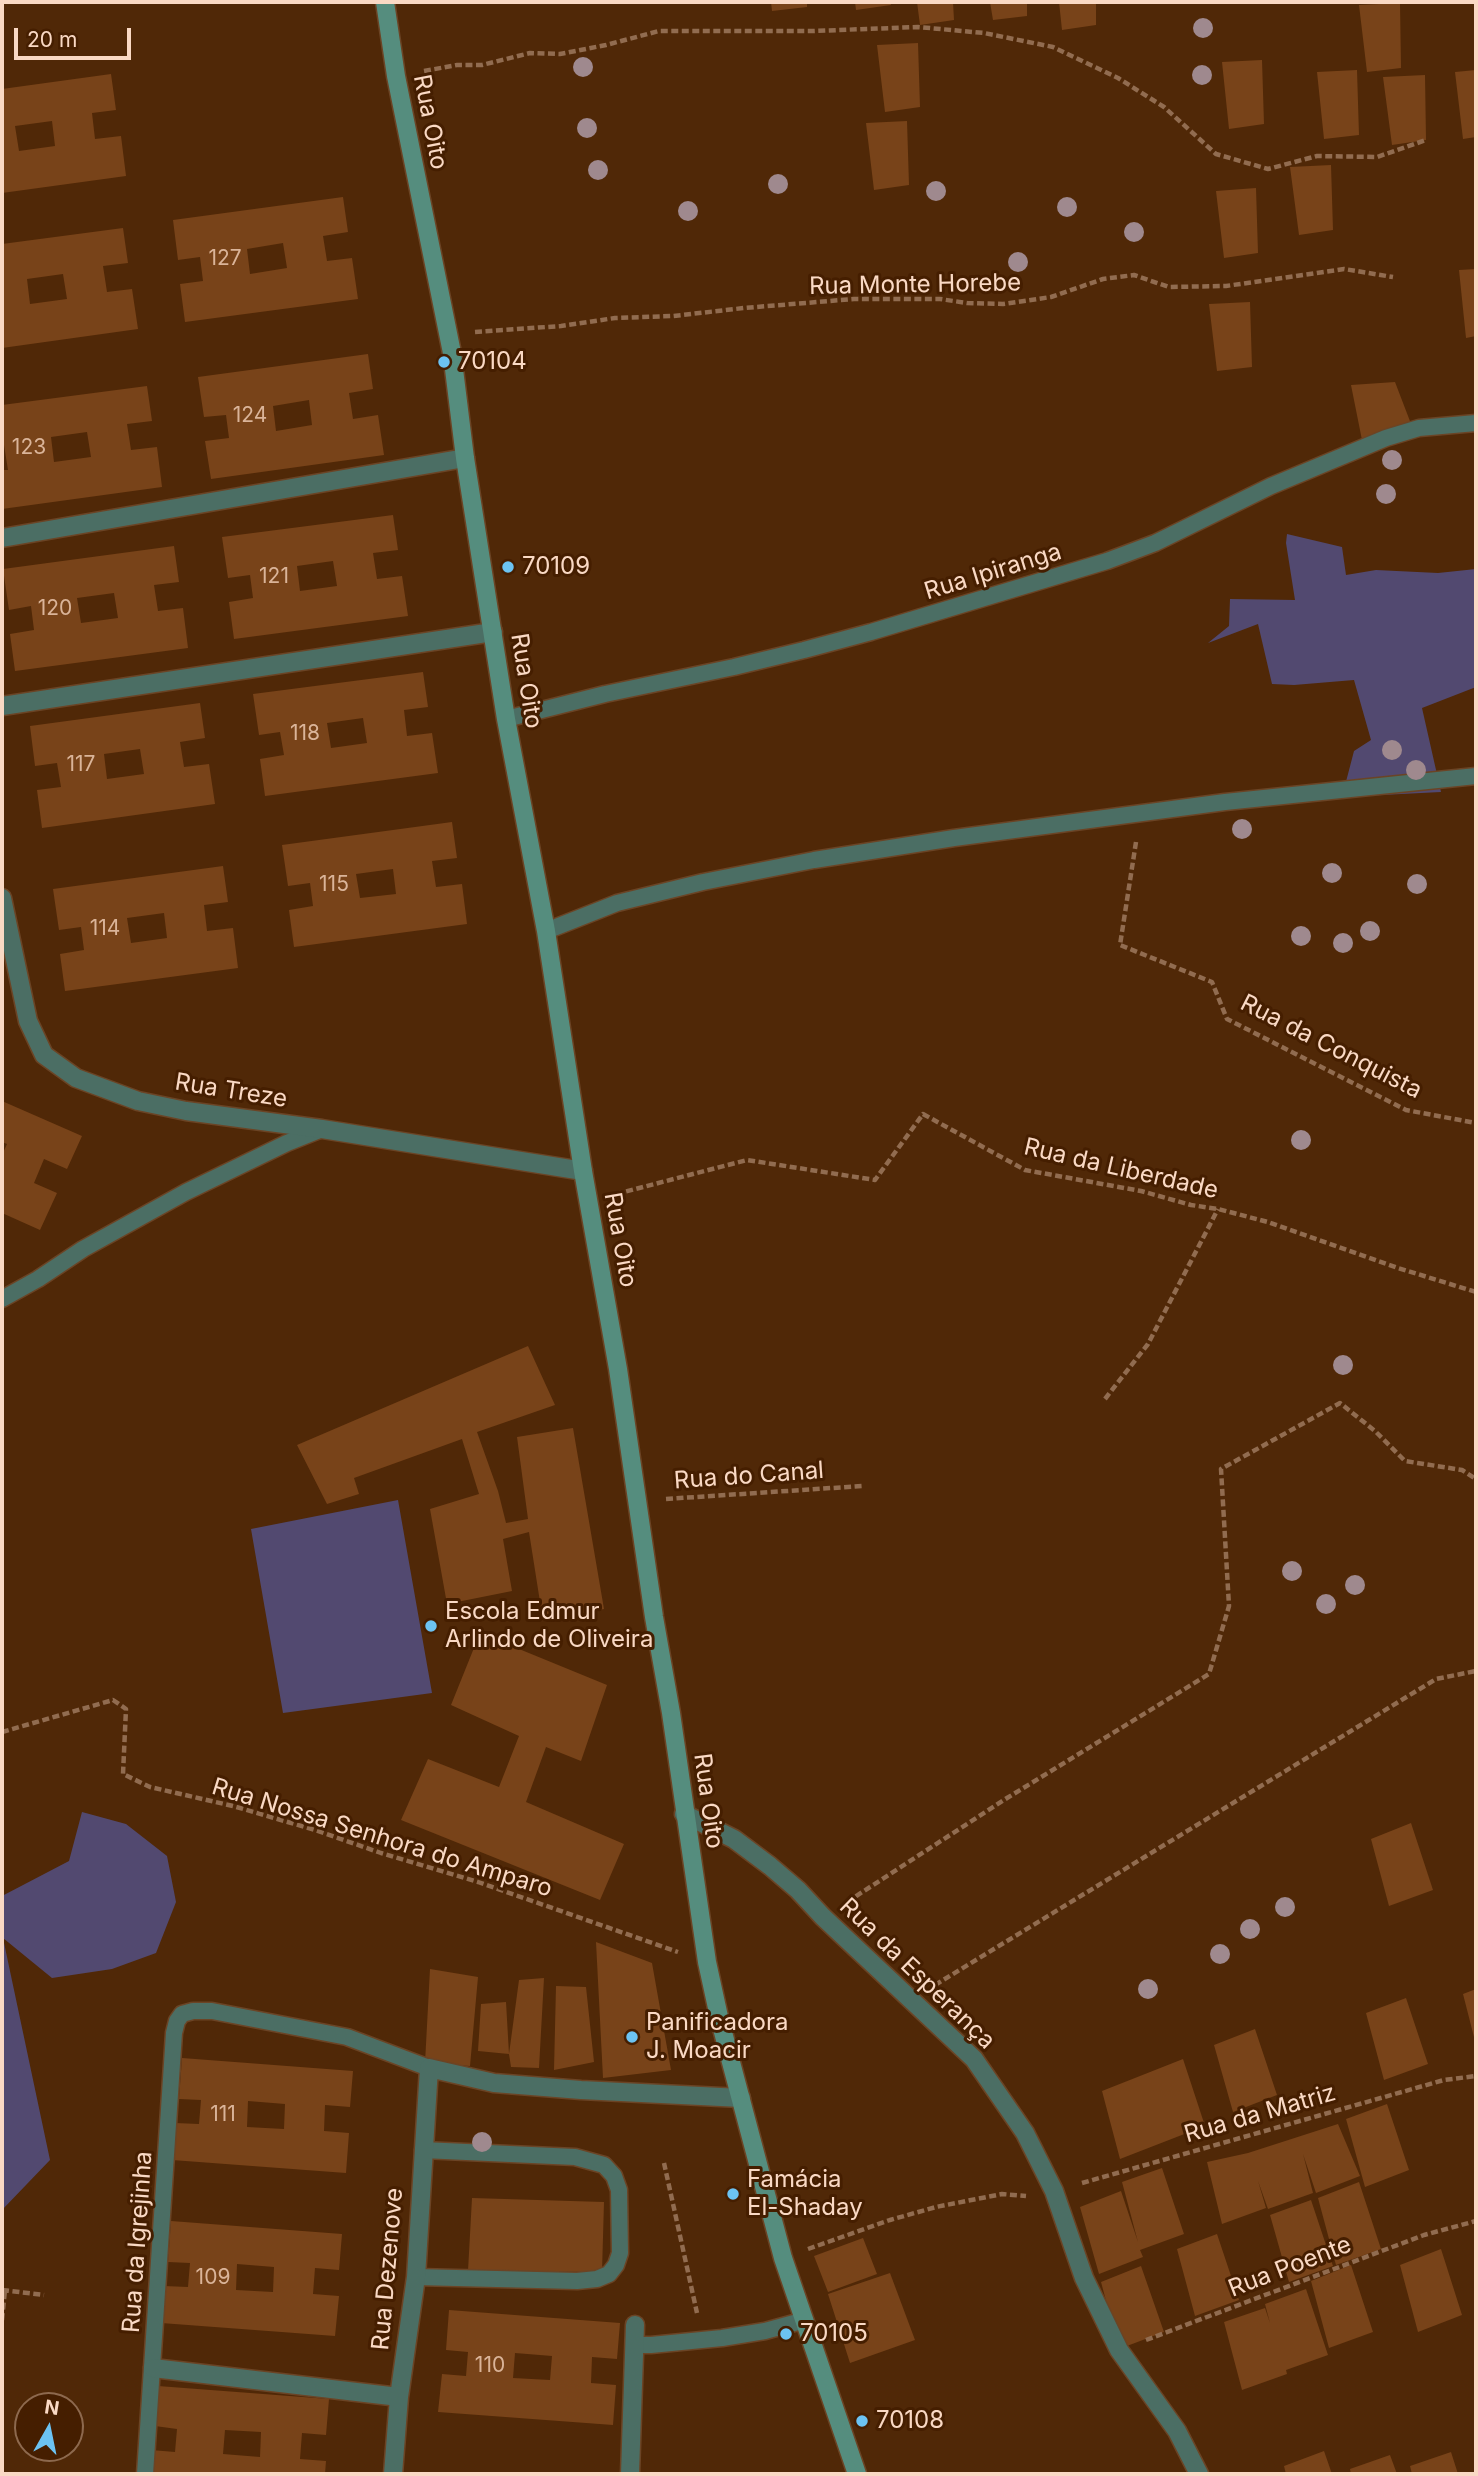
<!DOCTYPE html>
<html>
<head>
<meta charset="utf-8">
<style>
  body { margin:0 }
  #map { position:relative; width:1478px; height:2476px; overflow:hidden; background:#502807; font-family:Inter,sans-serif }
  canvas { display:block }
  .frame { position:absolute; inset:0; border:4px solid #fad9c4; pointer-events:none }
  .north { position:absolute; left:14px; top:2392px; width:70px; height:70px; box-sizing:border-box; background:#451e00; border:2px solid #8d694e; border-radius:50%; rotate:9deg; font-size:19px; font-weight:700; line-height:28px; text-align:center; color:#fad9c4 }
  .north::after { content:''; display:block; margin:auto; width:24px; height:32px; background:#6cc3f2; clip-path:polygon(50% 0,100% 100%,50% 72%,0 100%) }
  .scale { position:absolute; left:14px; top:28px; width:117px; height:32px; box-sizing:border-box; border:4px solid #fad9c4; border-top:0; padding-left:9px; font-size:21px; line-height:24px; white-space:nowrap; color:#fad9c4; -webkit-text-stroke:5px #451e00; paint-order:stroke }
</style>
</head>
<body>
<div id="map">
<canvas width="1478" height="2476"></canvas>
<div class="frame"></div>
<div class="north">N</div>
<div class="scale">20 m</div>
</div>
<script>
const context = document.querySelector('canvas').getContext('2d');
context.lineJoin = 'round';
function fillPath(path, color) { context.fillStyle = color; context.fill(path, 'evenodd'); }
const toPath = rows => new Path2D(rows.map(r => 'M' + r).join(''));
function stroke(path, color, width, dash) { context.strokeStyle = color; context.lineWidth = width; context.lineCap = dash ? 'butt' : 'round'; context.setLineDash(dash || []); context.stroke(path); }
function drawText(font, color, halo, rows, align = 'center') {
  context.font = font + ' Inter,sans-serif'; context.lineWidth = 6; context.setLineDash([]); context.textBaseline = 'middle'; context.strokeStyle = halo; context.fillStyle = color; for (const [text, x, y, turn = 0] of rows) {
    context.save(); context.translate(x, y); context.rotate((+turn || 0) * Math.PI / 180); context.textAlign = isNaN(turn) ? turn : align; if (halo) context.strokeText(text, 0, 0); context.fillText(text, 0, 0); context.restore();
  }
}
const green = toPath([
  [1287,534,1342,547,1346,575,1376,570,1438,573,1476,569,1476,687,1422,708,1441,792,1342,797,1354,751,1371,740,1354,680,1294,685,1272,684,1258,624,1208,643,1229,626,1230,599,1295,600,1286,543],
  [398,1500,432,1693,283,1713,251,1529],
  [82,1812,126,1824,167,1856,176,1902,156,1953,112,1969,52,1978,3,1938,50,2160,2,2210,2,1896,69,1861]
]);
const building = toPath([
  [771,2,807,2,807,7,772,11],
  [855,2,890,2,891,5,856,10],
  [917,2,953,2,954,20,920,25],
  [990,2,1027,2,1027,16,993,20],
  [1059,2,1096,2,1096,25,1062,30],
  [1400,3,1401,68,1367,72,1359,5],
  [918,43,920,107,885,112,877,45],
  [1262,60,1264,124,1229,129,1222,62],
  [1357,70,1359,135,1324,139,1317,72],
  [1476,70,1476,137,1463,139,1455,72],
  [111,74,116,110,92,113,95,139,121,136,126,176,2,193,2,89],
  [52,121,55,146,19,151,15,126],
  [1425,75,1426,140,1392,145,1383,77],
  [907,121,909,185,874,190,866,123],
  [1331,165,1333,230,1299,235,1290,167],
  [1256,188,1258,253,1224,258,1216,191],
  [343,197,348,232,323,236,327,261,352,258,358,299,185,322,180,284,203,281,200,257,178,260,173,220],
  [283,243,287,268,250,274,247,249],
  [123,228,128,263,103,266,107,292,132,289,138,329,2,348,2,244],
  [63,274,67,299,30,304,27,279],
  [1476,269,1476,336,1466,338,1459,270],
  [1250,302,1252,367,1217,371,1209,304],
  [368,354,373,389,349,393,353,419,378,415,384,455,211,479,205,441,229,438,226,415,204,417,198,377],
  [309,400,312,425,276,431,273,406],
  [1395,382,1413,429,1363,445,1351,385],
  [147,386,152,421,127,424,131,450,157,447,162,487,2,509,2,470,8,470,4,445,2,446,2,405],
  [87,432,91,457,54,462,51,437],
  [393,515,398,550,373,553,377,579,402,576,408,616,234,639,229,602,253,598,250,575,228,578,222,537],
  [333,561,337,586,300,591,297,566],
  [174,546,179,582,154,585,158,611,183,608,188,648,15,671,10,634,34,630,31,606,9,610,3,569],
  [114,593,118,618,81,623,77,598],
  [423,672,428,707,404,710,407,736,432,733,438,773,265,796,260,759,284,755,280,732,259,735,253,694],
  [363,718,367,743,331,748,327,723],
  [200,703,205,738,180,742,184,767,209,764,215,804,42,828,37,790,61,787,57,763,35,766,30,726],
  [140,749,144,774,107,779,104,754],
  [452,822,457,858,432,861,436,887,462,884,467,924,294,947,289,910,313,906,310,883,288,886,282,845],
  [393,869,396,894,360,898,356,874],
  [223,866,228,902,204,905,207,931,233,928,238,968,65,991,60,954,84,950,81,927,59,930,53,889],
  [164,913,167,938,131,943,127,918],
  [2,1101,82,1136,67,1169,44,1159,34,1183,57,1193,40,1230,2,1213,2,1155,7,1144,2,1142],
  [528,1346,555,1405,477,1432,498,1491,506,1523,528,1519,517,1437,573,1428,604,1609,543,1621,529,1532,503,1539,512,1591,447,1604,430,1509,479,1494,462,1439,354,1478,359,1494,327,1504,297,1445],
  [480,1633,607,1685,581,1761,546,1747,526,1802,624,1844,600,1900,401,1820,428,1759,499,1787,519,1736,451,1705],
  [1411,1823,1433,1890,1389,1906,1371,1839],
  [596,1942,652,1963,671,2070,603,2078],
  [430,1969,478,1977,470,2066,425,2063],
  [544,1978,539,2068,511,2067,509,2054,519,1980],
  [556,1986,586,1987,594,2062,554,2070],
  [1476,1989,1476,2041,1475,2041,1463,1994],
  [1406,1998,1428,2064,1384,2080,1366,2013],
  [506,2002,509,2054,478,2051,481,2004],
  [1255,2029,1277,2095,1233,2112,1214,2045],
  [182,2058,353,2071,350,2107,325,2105,324,2131,349,2133,346,2173,172,2160,175,2123,199,2124,201,2100,179,2099],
  [248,2101,285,2104,284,2129,247,2127],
  [1183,2059,1205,2126,1120,2159,1102,2091],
  [1387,2104,1409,2170,1365,2187,1346,2119],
  [1338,2124,1360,2176,1316,2193,1303,2154,1313,2193,1268,2209,1258,2181,1266,2208,1222,2224,1207,2162,1248,2153],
  [1162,2168,1184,2234,1140,2250,1143,2257,1099,2274,1080,2207,1121,2191,1138,2242,1122,2182],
  [1359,2182,1381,2249,1336,2265,1318,2198],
  [472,2198,604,2202,602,2272,468,2271],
  [1311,2200,1333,2266,1289,2282,1270,2215],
  [171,2221,342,2234,339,2270,315,2268,313,2294,339,2296,335,2336,161,2323,164,2286,188,2287,190,2263,168,2262],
  [237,2264,274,2267,273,2292,236,2290],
  [1217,2234,1239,2300,1195,2316,1177,2249],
  [863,2238,877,2274,828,2292,814,2256],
  [1441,2249,1462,2315,1418,2332,1400,2265],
  [1351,2265,1373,2332,1329,2348,1311,2281],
  [1141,2266,1164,2332,1119,2349,1101,2282],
  [890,2273,915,2340,850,2363,828,2294],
  [1306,2289,1328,2355,1286,2370,1287,2374,1242,2390,1224,2322,1265,2308,1270,2323,1265,2304],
  [449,2310,620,2323,617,2359,592,2357,591,2383,616,2385,613,2425,438,2412,442,2374,466,2376,468,2352,446,2350],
  [515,2353,552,2356,550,2380,513,2378],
  [158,2386,329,2399,326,2435,302,2433,300,2459,326,2461,325,2474,150,2474,151,2450,175,2452,177,2429,155,2426],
  [225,2430,261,2432,260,2457,223,2454],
  [1324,2451,1332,2474,1286,2474,1284,2466],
  [1451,2452,1458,2474,1412,2474,1410,2466],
  [1390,2455,1397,2474,1351,2474,1350,2469]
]);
const path = toPath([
  [424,71,457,65,482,65,530,53,560,54,606,45,659,31,814,31,918,27,984,33,1053,47,1118,78,1164,107,1216,154,1268,169,1317,156,1377,157,1426,140],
  [475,332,561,326,615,318,673,316,744,308,854,299,940,299,967,303,1003,304,1051,297,1103,279,1134,275,1169,287,1226,286,1344,269,1393,277],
  [1136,842,1120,945,1212,982,1227,1019,1406,1110,1476,1123],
  [616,1194,747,1160,875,1180,923,1114,1025,1170,1141,1191,1191,1205,1218,1209,1268,1222,1398,1268,1476,1292],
  [1105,1399,1148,1344,1218,1209],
  [666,1499,862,1486],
  [2,1732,113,1700,126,1709,123,1774,150,1787,233,1806,315,1830,381,1853,478,1882,678,1952],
  [847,1902,1007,1798,1209,1674,1229,1606,1221,1469,1340,1403,1375,1431,1405,1461,1462,1470,1476,1479],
  [935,1985,1436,1679,1476,1671],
  [664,2163,697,2313],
  [1082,2183,1444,2080,1476,2076],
  [808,2249,890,2220,936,2207,1002,2194,1026,2196],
  [2,2290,44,2295],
  [2,2320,5,2290],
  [1146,2340,1424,2235,1476,2221]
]);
const lane = toPath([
  [506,719,605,694,734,667,804,650,871,632,1107,561,1155,543,1271,486,1386,438,1419,428,1476,423],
  [546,931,617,903,703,882,814,860,954,838,1225,802,1476,776],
  [2,1299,38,1279,83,1249,186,1192,287,1143,322,1129],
  [416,2277,577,2281,597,2279,609,2274,616,2265,620,2253,619,2190,614,2176,604,2165,575,2157,423,2150],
  [635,2345,651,2345,722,2338,765,2331,805,2320],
  [145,2474,174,2033,177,2021,182,2014,193,2011,212,2011,347,2037,429,2068]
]);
const street = toPath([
  [2,538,465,458],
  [2,706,493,632],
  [2,898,28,1021,44,1055,76,1078,138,1101,186,1111,322,1129,583,1171],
  [684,1814,734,1839,770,1866,798,1890,823,1917,974,2059,1025,2133,1054,2191,1084,2278,1119,2350,1177,2431,1199,2474],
  [153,2368,399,2397],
  [393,2474,399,2397,416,2277,429,2068,494,2083,581,2090,741,2098],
  [630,2474,635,2325]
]);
const secondary = toPath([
  [385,2,396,76,452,353,465,458,506,719,546,931,583,1171,618,1369,654,1617,671,1713,707,1962,719,2017,783,2258,857,2474]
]);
const trees = [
  [1203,28],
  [583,67],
  [1202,75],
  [587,128],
  [598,170],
  [778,184],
  [936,191],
  [1067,207],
  [688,211],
  [1134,232],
  [1018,262],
  [1392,460],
  [1386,494],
  [1392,750],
  [1416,770],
  [1242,829],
  [1332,873],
  [1417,884],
  [1370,931],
  [1301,936],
  [1343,943],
  [1301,1140],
  [1343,1365],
  [1292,1571],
  [1355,1585],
  [1326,1604],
  [1285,1907],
  [1250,1929],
  [1220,1954],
  [1148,1989],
  [482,2142]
];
const markers = [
  [444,362,7,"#6cc3f2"],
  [508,567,7,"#6cc3f2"],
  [431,1626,7,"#6cc3f2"],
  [632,2037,7,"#6cc3f2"],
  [733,2194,7,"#6cc3f2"],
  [786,2334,7,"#6cc3f2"],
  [862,2421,7,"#6cc3f2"]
];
const numberNames = [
  ["127",225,259],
  ["124",250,416],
  ["123",29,448],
  ["121",274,577],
  ["120",55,609],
  ["118",305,734],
  ["117",81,765],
  ["115",334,885],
  ["114",105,929],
  ["111",223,2115],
  ["109",213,2278],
  ["110",490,2366]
];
const streetNames = [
  ["Rua Oito",430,122,79],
  ["Rua Monte Horebe",915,285,-1],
  ["Rua Ipiranga",993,572,-17],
  ["Rua Oito",526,681,81],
  ["Rua da Conquista",1331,1047,27],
  ["Rua Treze",231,1091,9],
  ["Rua da Liberdade",1121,1169,13],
  ["Rua Oito",620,1240,80],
  ["Rua do Canal",749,1476,-4],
  ["Rua Oito",708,1801,82],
  ["Rua Nossa Senhora do Amparo",382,1838,17],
  ["Rua da Esperança",917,1974,44],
  ["Rua da Matriz",1260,2114,-16],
  ["Rua da Igrejinha",138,2242,-86],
  ["Rua Poente",1290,2267,-21],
  ["Rua Dezenove",388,2269,-85]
];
const poiNames = [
  ["70104",458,362],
  ["70109",522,567],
  ["Escola Edmur",445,1612],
  ["Arlindo de Oliveira",445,1640],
  ["Panificadora",646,2023],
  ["J. Moacir",646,2051],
  ["Famácia",747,2180],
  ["El-Shaday",747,2208],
  ["70105",800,2334],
  ["70108",876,2421]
];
fillPath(green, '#524970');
fillPath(building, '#784319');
stroke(lane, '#6b4425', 19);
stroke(street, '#6b4425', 21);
stroke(secondary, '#6b4425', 21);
stroke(path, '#916c50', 4.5, [7, 3.5]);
stroke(lane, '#4b6e64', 16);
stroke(street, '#4b6e64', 18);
stroke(secondary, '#558d7e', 18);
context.fillStyle = '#9f898e';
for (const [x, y] of trees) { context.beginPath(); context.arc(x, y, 10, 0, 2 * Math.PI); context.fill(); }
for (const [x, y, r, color] of markers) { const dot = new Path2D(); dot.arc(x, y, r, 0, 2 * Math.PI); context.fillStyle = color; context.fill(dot); stroke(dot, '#451e00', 2.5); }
drawText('21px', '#dab499', null, numberNames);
drawText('24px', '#fad9c4', '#451e00', streetNames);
drawText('24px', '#fad9c4', '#451e00', poiNames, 'left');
</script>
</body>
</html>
